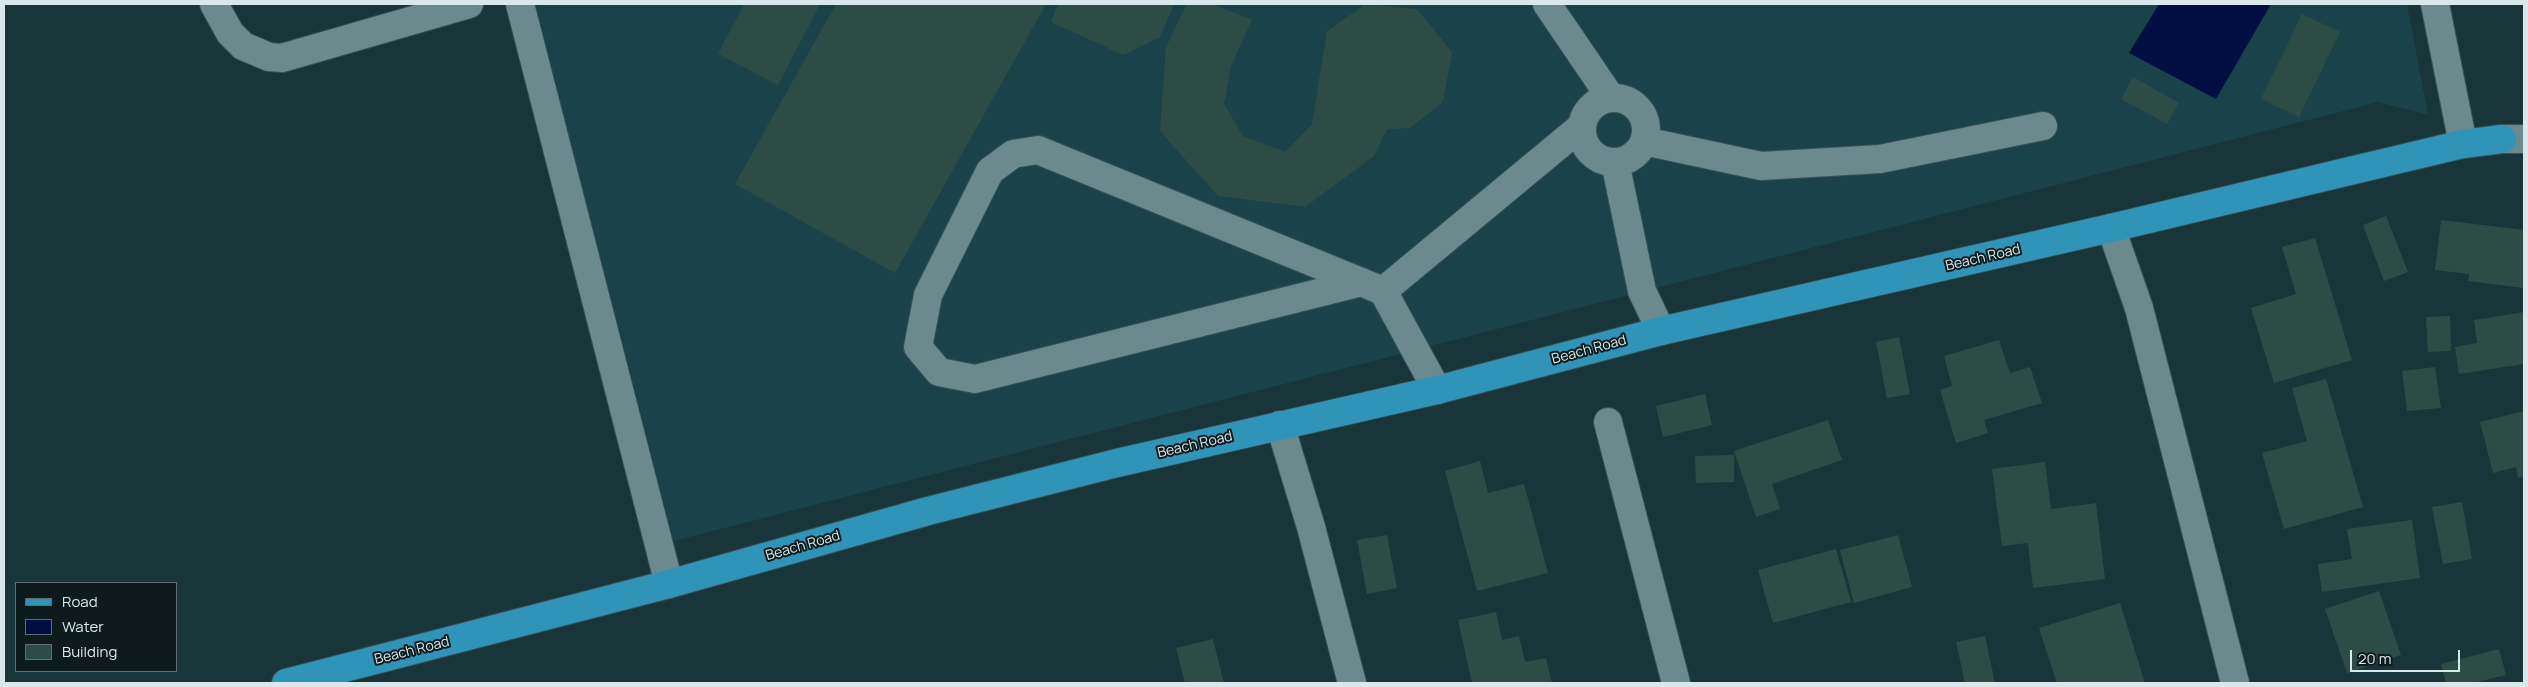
<!DOCTYPE html>
<html>
<head>
<meta charset="utf-8">
<style>
  body { margin:0 }
  #map { position:relative; width:2528px; height:687px; overflow:hidden; background:#18363a; font-family:Manrope,sans-serif }
  canvas { display:block }
  .frame { position:absolute; inset:0; border:5px solid #d8e9ec; pointer-events:none }
  .legend { position:absolute; left:15px; top:582px; width:162px; height:90px; box-sizing:border-box; background:#0e1b1d; border:1px solid #5f6d70; margin:0; padding:6px 9px; list-style:none; font-size:15px; color:#d8e9ec }
  .legend li { display:flex; align-items:center; gap:10px; height:25px }
  .legend b { width:25px; border:1px solid #5f6d70 }
  .scale { position:absolute; left:2350px; top:650px; width:110px; height:22px; box-sizing:border-box; border:2px solid #d8e9ec; border-top:0; padding-left:6px; font-size:15px; line-height:18px; white-space:nowrap; color:#d8e9ec; -webkit-text-stroke:4px #0e1b1d; paint-order:stroke }
</style>
</head>
<body>
<div id="map">
<canvas width="2528" height="687"></canvas>
<div class="frame"></div>
<ul class="legend">
<li><b style="height:6px;background:#3094b8"></b>Road</li>
<li><b style="height:14px;background:#000e41"></b>Water</li>
<li><b style="height:14px;background:#2e4c46"></b>Building</li>
</ul>
<div class="scale">20 m</div>
</div>
<script>
const context = document.querySelector('canvas').getContext('2d');
context.lineJoin = 'round';
function fillPath(path, color) { context.fillStyle = color; context.fill(path, 'evenodd'); }
const toPath = rows => new Path2D(rows.map(r => 'M' + r).join(''));
function stroke(path, color, width, dash) { context.strokeStyle = color; context.lineWidth = width; context.lineCap = dash ? 'butt' : 'round'; context.setLineDash(dash || []); context.stroke(path); }
function drawText(font, color, halo, rows, align = 'center') {
  context.font = font + ' Manrope,sans-serif'; context.lineWidth = 4; context.setLineDash([]); context.textBaseline = 'middle'; context.strokeStyle = halo; context.fillStyle = color; for (const [text, x, y, turn = 0] of rows) {
    context.save(); context.translate(x, y); context.rotate((+turn || 0) * Math.PI / 180); context.textAlign = isNaN(turn) ? turn : align; if (halo) context.strokeText(text, 0, 0); context.fillText(text, 0, 0); context.restore();
  }
}
const built = toPath([
  [535,4,2407,4,2428,115,2378,102,674,541]
]);
const water = toPath([
  [2159,4,2271,4,2216,99,2129,53]
]);
const building = toPath([
  [744,4,820,4,778,85,718,54],
  [836,4,1046,4,895,273,735,184],
  [1058,4,1174,4,1160,37,1123,55,1051,22],
  [1187,4,1213,4,1252,20,1231,66,1224,104,1243,136,1285,152,1312,124,1327,31,1365,5,1417,9,1452,52,1443,102,1410,128,1387,129,1374,156,1305,207,1218,196,1160,131,1166,47],
  [2302,14,2340,32,2299,117,2261,99],
  [2133,77,2179,103,2167,124,2121,99],
  [2386,216,2408,272,2384,281,2363,225],
  [2441,220,2524,230,2524,288,2468,281,2469,274,2435,270],
  [2315,238,2352,360,2274,383,2251,308,2296,294,2282,247],
  [2524,312,2524,364,2459,374,2455,347,2477,343,2474,320],
  [2450,316,2451,351,2428,352,2426,317],
  [1899,337,1910,394,1887,398,1876,342],
  [1999,340,2010,373,2030,367,2042,403,1984,420,1988,433,1956,443,1940,390,1952,386,1944,356],
  [2435,367,2441,408,2407,411,2402,371],
  [2326,379,2363,507,2284,529,2262,453,2307,441,2292,388],
  [1705,394,1712,425,1663,437,1656,406],
  [2524,411,2524,477,2518,478,2516,467,2493,473,2480,422],
  [1828,420,1842,460,1772,484,1780,509,1756,517,1734,451],
  [1734,455,1734,482,1696,483,1695,456],
  [1480,461,1488,493,1524,484,1548,573,1477,591,1445,471],
  [2045,462,2051,509,2096,503,2105,579,2033,588,2028,543,2002,546,1992,469],
  [2462,502,2472,559,2443,564,2432,507],
  [2412,520,2420,578,2322,592,2318,564,2352,559,2347,529],
  [1387,535,1397,588,1367,594,1357,540],
  [1898,535,1912,587,1854,603,1840,550],
  [1836,549,1851,602,1773,623,1758,570],
  [2379,591,2401,655,2347,673,2325,609],
  [2120,603,2145,683,2057,683,2039,628],
  [1496,612,1502,640,1519,636,1525,662,1546,658,1552,683,1472,683,1458,620],
  [1985,636,1995,683,1965,683,1956,642],
  [1213,639,1224,683,1185,683,1176,648],
  [2499,649,2506,675,2473,683,2446,683,2441,664]
]);
const minor = toPath([
  [214,4,230,33,243,46,269,57,282,58,469,4],
  [520,4,669,584],
  [1547,4,1611,98],
  [2435,4,2463,144],
  '1582 130a32 32 0 1 1 64 0a32 32 0 1 1-64 0Z',
  [2502,139,2524,139],
  [1644,141,1761,166,1880,159,2043,126],
  [1615,162,1642,291,1661,331],
  [2111,228,2139,308,2235,683],
  [1362,282,975,379,939,372,918,347,928,295,990,171,1013,154,1038,150,1383,291,1437,390],
  [1383,291,1582,126],
  [1608,422,1676,683],
  [1280,425,1311,527,1352,683]
]);
const major = toPath([
  [286,683,669,584,928,511,1117,463,1437,390,1661,331,2111,228,2463,144,2502,139]
]);
const streetNames = [
  ["Beach Road",1983,258,-13],
  ["Beach Road",1589,350,-15],
  ["Beach Road",1195,445,-13],
  ["Beach Road",803,546,-16],
  ["Beach Road",412,651,-14]
];
fillPath(built, '#1a4349');
fillPath(water, '#000e41');
fillPath(building, '#2e4c46');
stroke(minor, '#385256', 30);
stroke(major, '#385256', 30);
stroke(minor, '#6a8a8e', 28);
stroke(major, '#3094b8', 28);
drawText('14px', '#d8e9ec', '#0e1b1d', streetNames);
</script>
</body>
</html>
